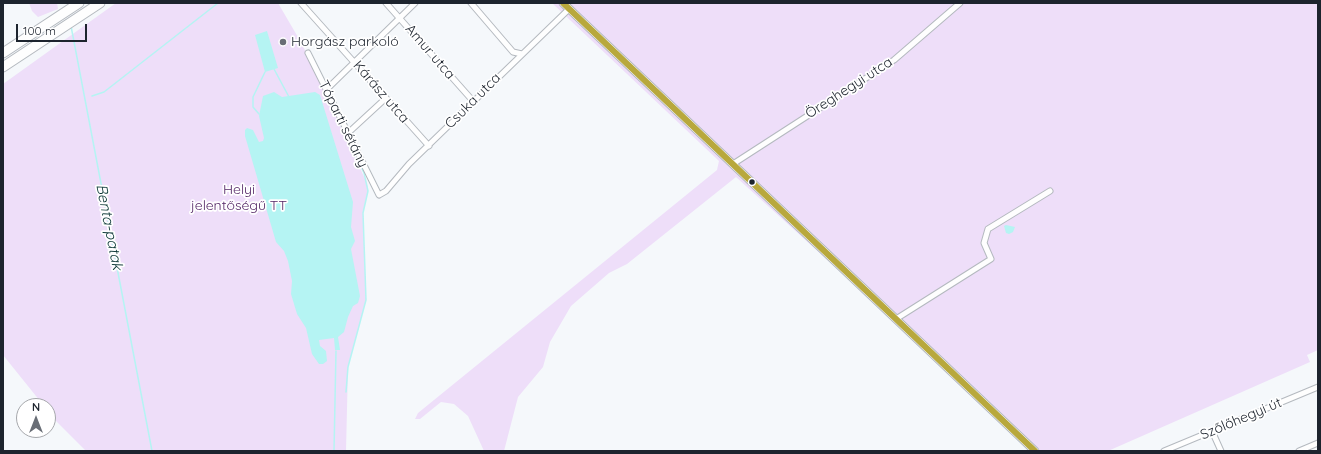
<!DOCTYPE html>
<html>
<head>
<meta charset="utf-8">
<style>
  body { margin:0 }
  #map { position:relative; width:1321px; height:454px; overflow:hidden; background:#f5f8fb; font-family:Quicksand,sans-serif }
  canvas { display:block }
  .frame { position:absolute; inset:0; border:4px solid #1d242e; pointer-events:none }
  .north { position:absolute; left:16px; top:398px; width:40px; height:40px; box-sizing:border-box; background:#fff; border:1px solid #a5a7ab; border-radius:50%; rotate:0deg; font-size:11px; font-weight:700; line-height:16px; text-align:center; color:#1d242e }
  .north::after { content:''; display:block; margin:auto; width:14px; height:18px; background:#696e76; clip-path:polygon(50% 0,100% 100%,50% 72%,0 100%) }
  .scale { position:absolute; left:16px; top:24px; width:71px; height:18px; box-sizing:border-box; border:2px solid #1d242e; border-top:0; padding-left:5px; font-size:12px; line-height:14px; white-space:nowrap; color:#1d242e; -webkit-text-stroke:3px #fff; paint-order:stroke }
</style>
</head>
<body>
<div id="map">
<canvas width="1321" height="454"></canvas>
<div class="frame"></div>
<div class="north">N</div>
<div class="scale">100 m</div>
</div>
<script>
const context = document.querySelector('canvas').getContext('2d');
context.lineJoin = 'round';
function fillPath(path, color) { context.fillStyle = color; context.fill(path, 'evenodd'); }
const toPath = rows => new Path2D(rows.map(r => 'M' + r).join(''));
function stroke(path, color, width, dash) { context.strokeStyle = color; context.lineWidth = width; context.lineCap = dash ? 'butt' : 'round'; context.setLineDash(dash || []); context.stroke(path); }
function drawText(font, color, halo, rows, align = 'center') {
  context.font = font + ' Quicksand,sans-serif'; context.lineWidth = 3.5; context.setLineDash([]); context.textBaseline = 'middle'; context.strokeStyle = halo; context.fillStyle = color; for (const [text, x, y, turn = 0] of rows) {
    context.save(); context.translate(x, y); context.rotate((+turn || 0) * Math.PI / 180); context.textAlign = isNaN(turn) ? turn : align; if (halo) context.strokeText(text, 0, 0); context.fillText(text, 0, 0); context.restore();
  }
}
const green = toPath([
  [29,3,57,3,58,9,38,17,32,11],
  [116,3,278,3,302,44,367,183,368,191,363,213,366,300,348,367,346,451,86,451,57,422,48,411,48,406,44,406,3,355,3,84],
  [552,3,1318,3,1318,350,1307,355,1310,362,1108,451,1032,451,889,316,736,177,627,264,609,273,571,306,550,342,543,367,518,397,504,451,484,451,468,416,454,404,441,402,420,419,415,419,418,413,717,170,719,161]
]);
const water = toPath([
  [267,31,278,68,265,72,255,35],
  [274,92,282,97,315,92,320,95,353,202,351,227,355,241,351,249,360,296,358,303,353,306,348,317,344,332,338,337,340,350,335,350,334,338,319,340,320,346,326,351,327,361,323,364,319,364,312,354,306,328,297,314,291,294,292,281,288,261,284,251,276,242,245,136,245,130,247,128,253,130,259,142,263,141,264,138,259,116,263,96],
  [1006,225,1015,227,1013,232,1009,234,1006,233,1004,226]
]);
const stream = toPath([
  [71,26,152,451],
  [274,69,289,97],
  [92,96,104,92,218,3],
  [259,114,253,107,253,97,265,72],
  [338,119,364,173,368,191,363,213,366,300,348,367,346,392],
  [334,451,336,351]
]);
const minor = toPath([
  [301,3,429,146],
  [386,3,473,101],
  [471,3,513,52,522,54],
  [308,53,379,195,386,191,409,164,569,9],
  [327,89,415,3],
  [348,133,386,98],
  [733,164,894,60,960,3],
  [896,319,991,259,984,243,988,229,1050,191],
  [1212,431,1221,451],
  [1164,451,1318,387],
  [1299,451,1318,443]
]);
const secondary = toPath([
  [563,3,1035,451]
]);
const motorway = toPath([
  [3,53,79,3],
  [3,67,100,3]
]);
const bus1 = toPath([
  [563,3,1035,451]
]);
const markers = [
  [283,42,4,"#696e76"],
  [752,182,3.5,"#1d242e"]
];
const poiNames = [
  ["Horgász parkoló",291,42]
];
const streetNames = [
  ["Amur utca",430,52,49],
  ["Öreghegyi utca",849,88,-33],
  ["Kárász utca",381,92,49],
  ["Csuka utca",473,101,-45],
  ["Tóparti sétány",343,124,64],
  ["Szőlőhegyi út",1241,419,-23]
];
const parkNames = [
  ["Helyi",239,190],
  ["jelentőségű TT",239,206]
];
const waterNames = [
  ["Benta-patak",109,227,79]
];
fillPath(green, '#eedef9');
fillPath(water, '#b5f4f3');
stroke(stream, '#b5f4f3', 1.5);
stroke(minor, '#b4b9bf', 7);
stroke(secondary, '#b4b9bf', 9);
stroke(motorway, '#b4b9bf', 11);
stroke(minor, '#fefefe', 5);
stroke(secondary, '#fefefe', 7);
stroke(motorway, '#fefefe', 9);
stroke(bus1, '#b8a83d', 6);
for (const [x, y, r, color] of markers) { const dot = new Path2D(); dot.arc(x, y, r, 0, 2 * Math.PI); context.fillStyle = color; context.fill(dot); stroke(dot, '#fff', 1.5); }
drawText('14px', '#1d242e', '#fff', poiNames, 'left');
drawText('14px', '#1d242e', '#fff', streetNames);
drawText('14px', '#542666', '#fff', parkNames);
drawText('italic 15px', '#0e3938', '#fff', waterNames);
</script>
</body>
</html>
